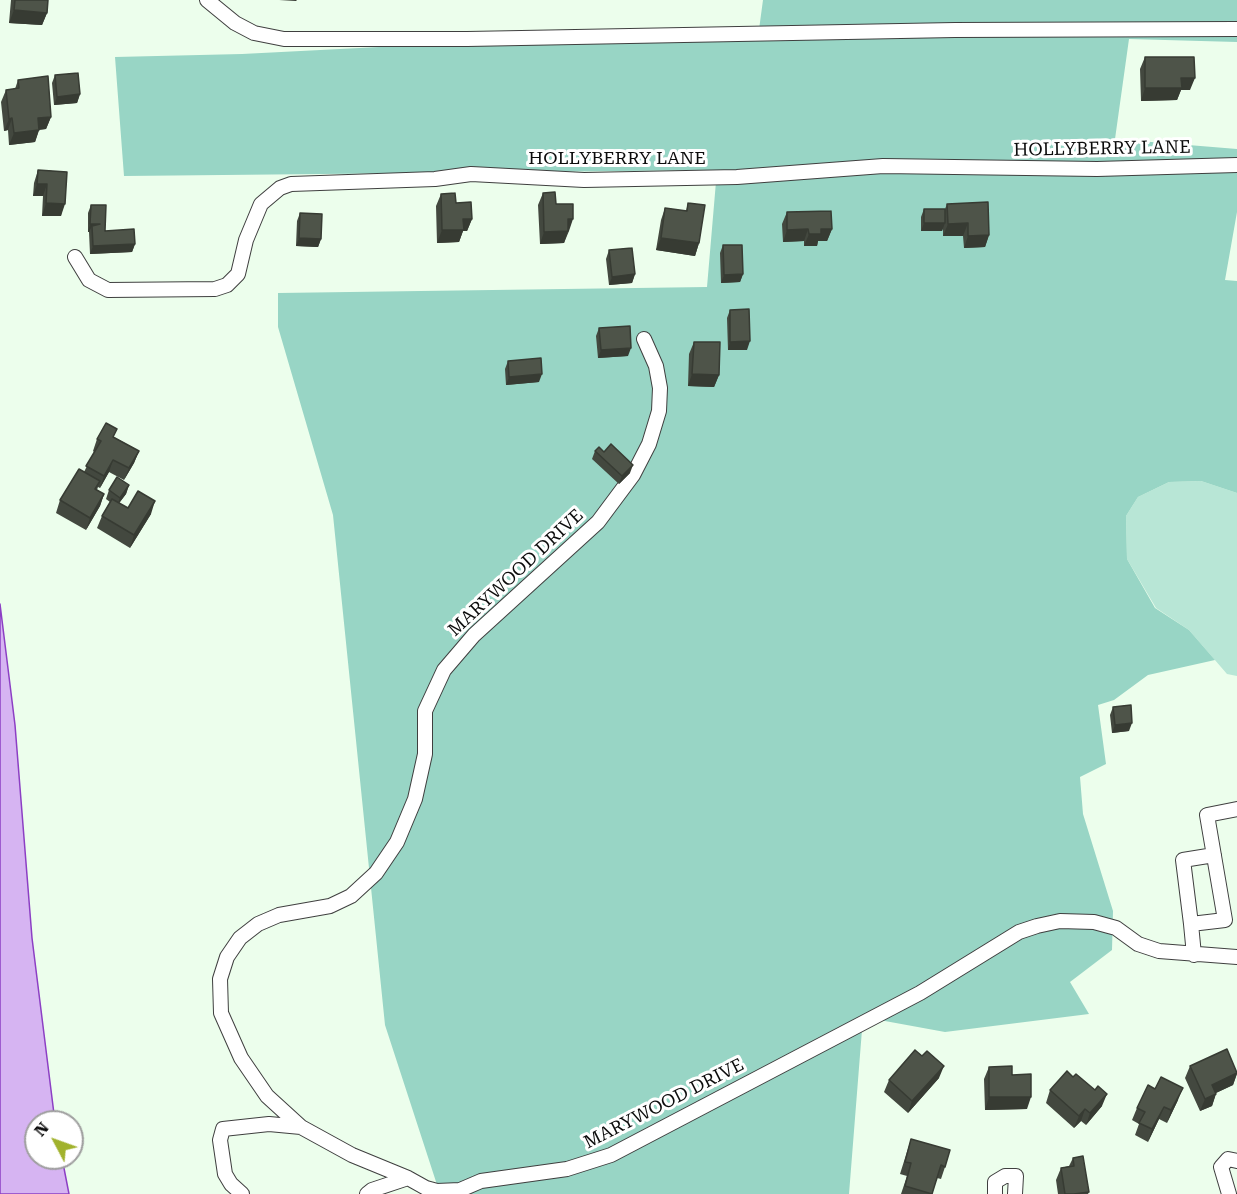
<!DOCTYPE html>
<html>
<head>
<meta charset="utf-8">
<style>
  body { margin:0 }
  #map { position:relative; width:1237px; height:1194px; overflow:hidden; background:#ecfeec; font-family:"Roboto Serif",serif }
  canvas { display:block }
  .north { position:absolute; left:24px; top:1110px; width:60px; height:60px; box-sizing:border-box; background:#fff; border:2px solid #9e9e9e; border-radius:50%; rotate:311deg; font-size:16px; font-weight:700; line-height:24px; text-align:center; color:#0c0c0c }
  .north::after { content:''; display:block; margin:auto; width:21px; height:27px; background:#a1b22d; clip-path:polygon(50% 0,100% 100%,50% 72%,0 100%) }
</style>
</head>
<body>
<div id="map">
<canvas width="1237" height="1194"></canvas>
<div class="north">N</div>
</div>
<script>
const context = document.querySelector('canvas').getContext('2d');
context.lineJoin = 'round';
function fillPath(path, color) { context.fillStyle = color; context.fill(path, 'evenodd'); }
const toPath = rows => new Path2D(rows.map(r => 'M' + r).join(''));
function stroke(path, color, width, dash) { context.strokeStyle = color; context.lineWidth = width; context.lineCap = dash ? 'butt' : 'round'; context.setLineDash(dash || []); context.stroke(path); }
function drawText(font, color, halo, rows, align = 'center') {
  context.font = font + ' "Roboto Serif",serif'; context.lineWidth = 6; context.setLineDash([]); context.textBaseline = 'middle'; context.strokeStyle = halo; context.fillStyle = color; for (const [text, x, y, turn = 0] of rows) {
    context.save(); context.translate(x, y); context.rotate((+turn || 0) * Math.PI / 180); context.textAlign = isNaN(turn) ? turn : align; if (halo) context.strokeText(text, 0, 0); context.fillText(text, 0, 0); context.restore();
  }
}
const green = toPath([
  [1201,481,1237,493,1237,676,1227,674,1189,630,1156,608,1127,559,1126,516,1138,497,1169,482]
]);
const forest = toPath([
  [763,0,1237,0,1237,42,1129,39,1115,139,1237,149,1237,212,1225,280,1237,281,1237,493,1201,481,1169,482,1138,497,1126,516,1127,559,1155,608,1189,630,1215,660,1148,675,1114,700,1098,705,1106,764,1080,777,1083,814,1113,911,1112,950,1070,982,1089,1014,945,1032,863,1017,849,1194,440,1194,385,1025,333,515,278,327,278,293,707,287,717,170,124,176,115,57,242,54,477,42,703,42,758,37]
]);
const water = toPath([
  [0,604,15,725,32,938,55,1122,36,1122,36,1158,62,1158,69,1194,0,1194,0,604]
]);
const minor = toPath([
  [207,0,235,23,254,33,284,39,467,39,955,30,1237,29],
  [75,257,89,280,108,290,215,289,227,285,238,274,246,240,261,204,280,188,291,184,435,179,471,174,584,180,737,177,883,166,1097,169,1237,165],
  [644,339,656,366,660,388,659,411,649,444,633,475,598,522,474,635,444,670,425,711,425,754,415,799,397,842,376,873,351,896,330,906,279,915,258,924,240,938,227,957,220,979,221,1013,241,1058,267,1096,301,1127,352,1155,408,1178,426,1188,437,1191,460,1190,481,1181,567,1169,611,1155,920,993,1019,932,1037,926,1060,921,1094,922,1116,928,1138,944,1159,951,1237,957],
  [1191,924,1183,860,1214,855],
  [1194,955,1191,924,1225,920,1207,815,1237,809],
  [242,1194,231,1184,225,1174,220,1140,223,1129,269,1124,301,1127],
  [367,1194,372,1190,408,1178],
  [995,1194,995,1182,1005,1176,1016,1176,1015,1194],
  [1229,1194,1221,1167,1228,1159,1237,1161]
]);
const wall = toPath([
  [11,0,48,0,47,13,42,25,9,23],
  [1145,57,1190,90,1181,90,1177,100,1141,101,1140,69],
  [55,75,80,94,77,103,54,105,52,83],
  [18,80,51,117,46,129,39,130,35,142,9,145,8,130,4,131,1,102,6,90,15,89],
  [38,170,67,172,61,216,42,216,43,196,33,196,34,183],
  [543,193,569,231,564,243,540,244,538,205],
  [441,194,456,203,472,219,467,231,463,231,459,242,437,243,436,206],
  [688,203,699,243,695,256,656,250,661,220,665,208,686,211],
  [947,204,989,235,985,247,964,248,963,236,943,236,943,228,942,231,921,231,921,217,924,209,945,209],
  [91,205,105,231,135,244,132,252,90,254,89,232,88,232,88,213],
  [787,212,832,229,827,241,818,241,817,246,804,246,804,241,783,242,782,224],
  [300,213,321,239,318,247,296,246,297,221],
  [723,245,743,274,740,282,721,283,720,253],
  [609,250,635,274,632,283,609,285,606,259],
  [730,310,747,350,728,350,727,318],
  [599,328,628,356,598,358,596,336],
  [694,342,719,375,714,387,688,386,689,354],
  [508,361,539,382,506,385,505,369],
  [114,437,139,451,134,463,124,480,109,472,100,488,98,487,97,490,104,494,100,506,86,530,56,513,60,500,84,472,94,452,93,451,97,439],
  [595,451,604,452,630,473,619,484,592,459],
  [129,485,126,494,119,503,128,508,151,514,130,548,97,528,102,516,110,502,106,499,109,490],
  [1113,707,1129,731,1112,733,1110,715],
  [1190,1066,1237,1072,1237,1074,1233,1085,1216,1093,1212,1106,1200,1111,1185,1078],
  [989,1067,1012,1075,1027,1109,985,1110,984,1079],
  [939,1078,908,1113,884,1092,889,1080],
  [1050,1090,1102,1106,1086,1125,1081,1121,1074,1128,1046,1103],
  [1178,1100,1167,1123,1159,1119,1148,1142,1135,1135,1139,1124,1132,1120,1137,1108],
  [911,1139,945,1167,941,1179,937,1178,932,1194,901,1194,907,1176,900,1174],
  [1073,1158,1089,1192,1088,1194,1058,1194,1056,1180,1061,1168,1069,1166]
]);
const shadedWall = toPath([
  [279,0,297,0,296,1],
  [14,10,47,13,42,25,9,23],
  [1181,78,1195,78,1190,90,1181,90,1177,100,1141,101,1145,88],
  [80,94,77,103,54,105,57,97],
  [51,117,46,129,34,130,38,118],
  [12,118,8,130,4,131,9,119],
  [39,130,35,142,9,145,14,133],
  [37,184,47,184,43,196,33,196],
  [46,203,65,204,61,216,42,216],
  [463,219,472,219,467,231,463,231,459,242,437,243,442,230],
  [568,219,573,219,569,231,563,231],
  [924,223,945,223,942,231,921,231],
  [968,223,963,236,943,236,948,224],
  [90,224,100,224,92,226,89,232,88,232],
  [808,229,804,241,783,242,787,230],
  [821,229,832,229,827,241,818,241,817,246,804,246,809,234],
  [568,231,564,243,540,244,544,232],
  [989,235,985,247,964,248,968,236],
  [299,238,321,239,318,247,296,246],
  [661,238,699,243,695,256,656,250],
  [135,244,132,252,90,254,93,246],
  [635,274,632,283,609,285,612,277],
  [743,274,740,282,721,283,724,275],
  [750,341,747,350,728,350,730,342],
  [631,348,628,356,598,358,601,350],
  [542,374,539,382,506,385,509,377],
  [692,374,719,375,714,387,688,386],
  [139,451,134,463,124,480,129,468],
  [113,460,109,472,100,488,104,476],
  [633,465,630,473,619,484,622,476],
  [129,485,126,494,117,506,120,498],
  [104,494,100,506,86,530,90,518],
  [155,501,151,514,130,548,134,535],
  [1132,723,1129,731,1112,733,1115,725],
  [944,1066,939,1078,908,1113,912,1101],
  [1237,1073,1233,1085,1207,1097,1212,1085],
  [1183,1088,1178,1100,1167,1123,1171,1110],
  [1107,1094,1102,1106,1086,1125,1090,1113],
  [1216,1094,1212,1106,1200,1111,1205,1099],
  [989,1097,1031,1097,1027,1109,985,1110],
  [1164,1107,1159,1119,1148,1142,1152,1129],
  [1085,1109,1081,1121,1074,1128,1079,1116]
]);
const building = toPath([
  [15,0,48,0,47,13,14,10,15,0],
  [1145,57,1194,57,1195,78,1181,78,1182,88,1145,88,1145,57],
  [78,73,80,94,57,97,55,75,78,73],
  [48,76,51,117,38,118,39,130,14,133,12,118,9,119,6,90,19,88,18,80,48,76],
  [38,170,67,172,65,204,46,203,47,184,37,184,38,170],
  [555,192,556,204,573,204,573,219,568,219,568,231,544,232,543,193,555,192],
  [455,193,456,203,471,202,472,219,463,219,464,230,442,230,441,194,455,193],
  [988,202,989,235,968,236,968,223,948,224,947,204,988,202],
  [688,203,705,205,699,243,661,238,665,208,687,211,688,203],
  [91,205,106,205,105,231,134,229,135,244,93,246,92,226,100,224,90,224,91,205],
  [924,209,945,209,945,223,924,223,924,209],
  [831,211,832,229,821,229,821,234,809,234,808,229,787,230,787,212,831,211],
  [300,213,322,214,321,239,299,238,300,213],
  [723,245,742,245,743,274,724,275,723,245],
  [632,248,635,274,612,277,609,250,632,248],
  [749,309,750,341,730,342,730,310,749,309],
  [630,326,631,348,601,350,599,328,630,326],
  [694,342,720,342,719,375,692,374,694,342],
  [541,358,542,374,509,377,508,361,541,358],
  [106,423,117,429,113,437,139,451,129,468,113,460,104,476,86,466,101,441,97,439,106,423],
  [611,444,633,465,622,476,595,451,599,447,604,452,611,444],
  [79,469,100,481,95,489,104,494,90,518,60,500,79,469],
  [117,477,129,485,120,498,109,490,117,477],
  [138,491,155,501,134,535,102,516,112,499,128,508,138,491],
  [1131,705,1132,723,1115,725,1113,707,1131,705],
  [1227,1049,1237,1073,1212,1085,1216,1094,1205,1099,1190,1066,1227,1049],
  [915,1050,922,1056,927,1051,944,1066,912,1101,889,1080,915,1050],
  [1012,1066,1012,1075,1031,1074,1031,1097,989,1097,989,1067,1012,1066],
  [1067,1071,1073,1077,1076,1074,1095,1090,1098,1086,1107,1094,1090,1113,1085,1109,1079,1116,1050,1090,1067,1071],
  [1161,1077,1183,1088,1171,1110,1164,1107,1152,1129,1139,1123,1145,1112,1137,1108,1148,1085,1155,1089,1161,1077],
  [911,1139,950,1150,945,1167,941,1165,932,1194,905,1186,911,1163,905,1162,911,1139],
  [1083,1156,1089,1192,1074,1194,1065,1194,1061,1168,1074,1166,1073,1158,1083,1156]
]);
const streetNames = [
  ["HOLLYBERRY LANE",1102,149,-1],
  ["HOLLYBERRY LANE",617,159],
  ["MARYWOOD DRIVE",516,573,-43],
  ["MARYWOOD DRIVE",664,1104,-27]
];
fillPath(green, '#b8e6d6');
fillPath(forest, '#98d5c5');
fillPath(water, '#d6b4f2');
stroke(water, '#8c3fc4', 1.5);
stroke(minor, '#3f3f3f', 16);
stroke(minor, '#fff', 14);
fillPath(wall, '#43483f');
fillPath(shadedWall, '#373b33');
fillPath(building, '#4e5449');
stroke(building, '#373b33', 1.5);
drawText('18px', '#0c0c0c', '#fff', streetNames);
</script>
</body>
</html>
